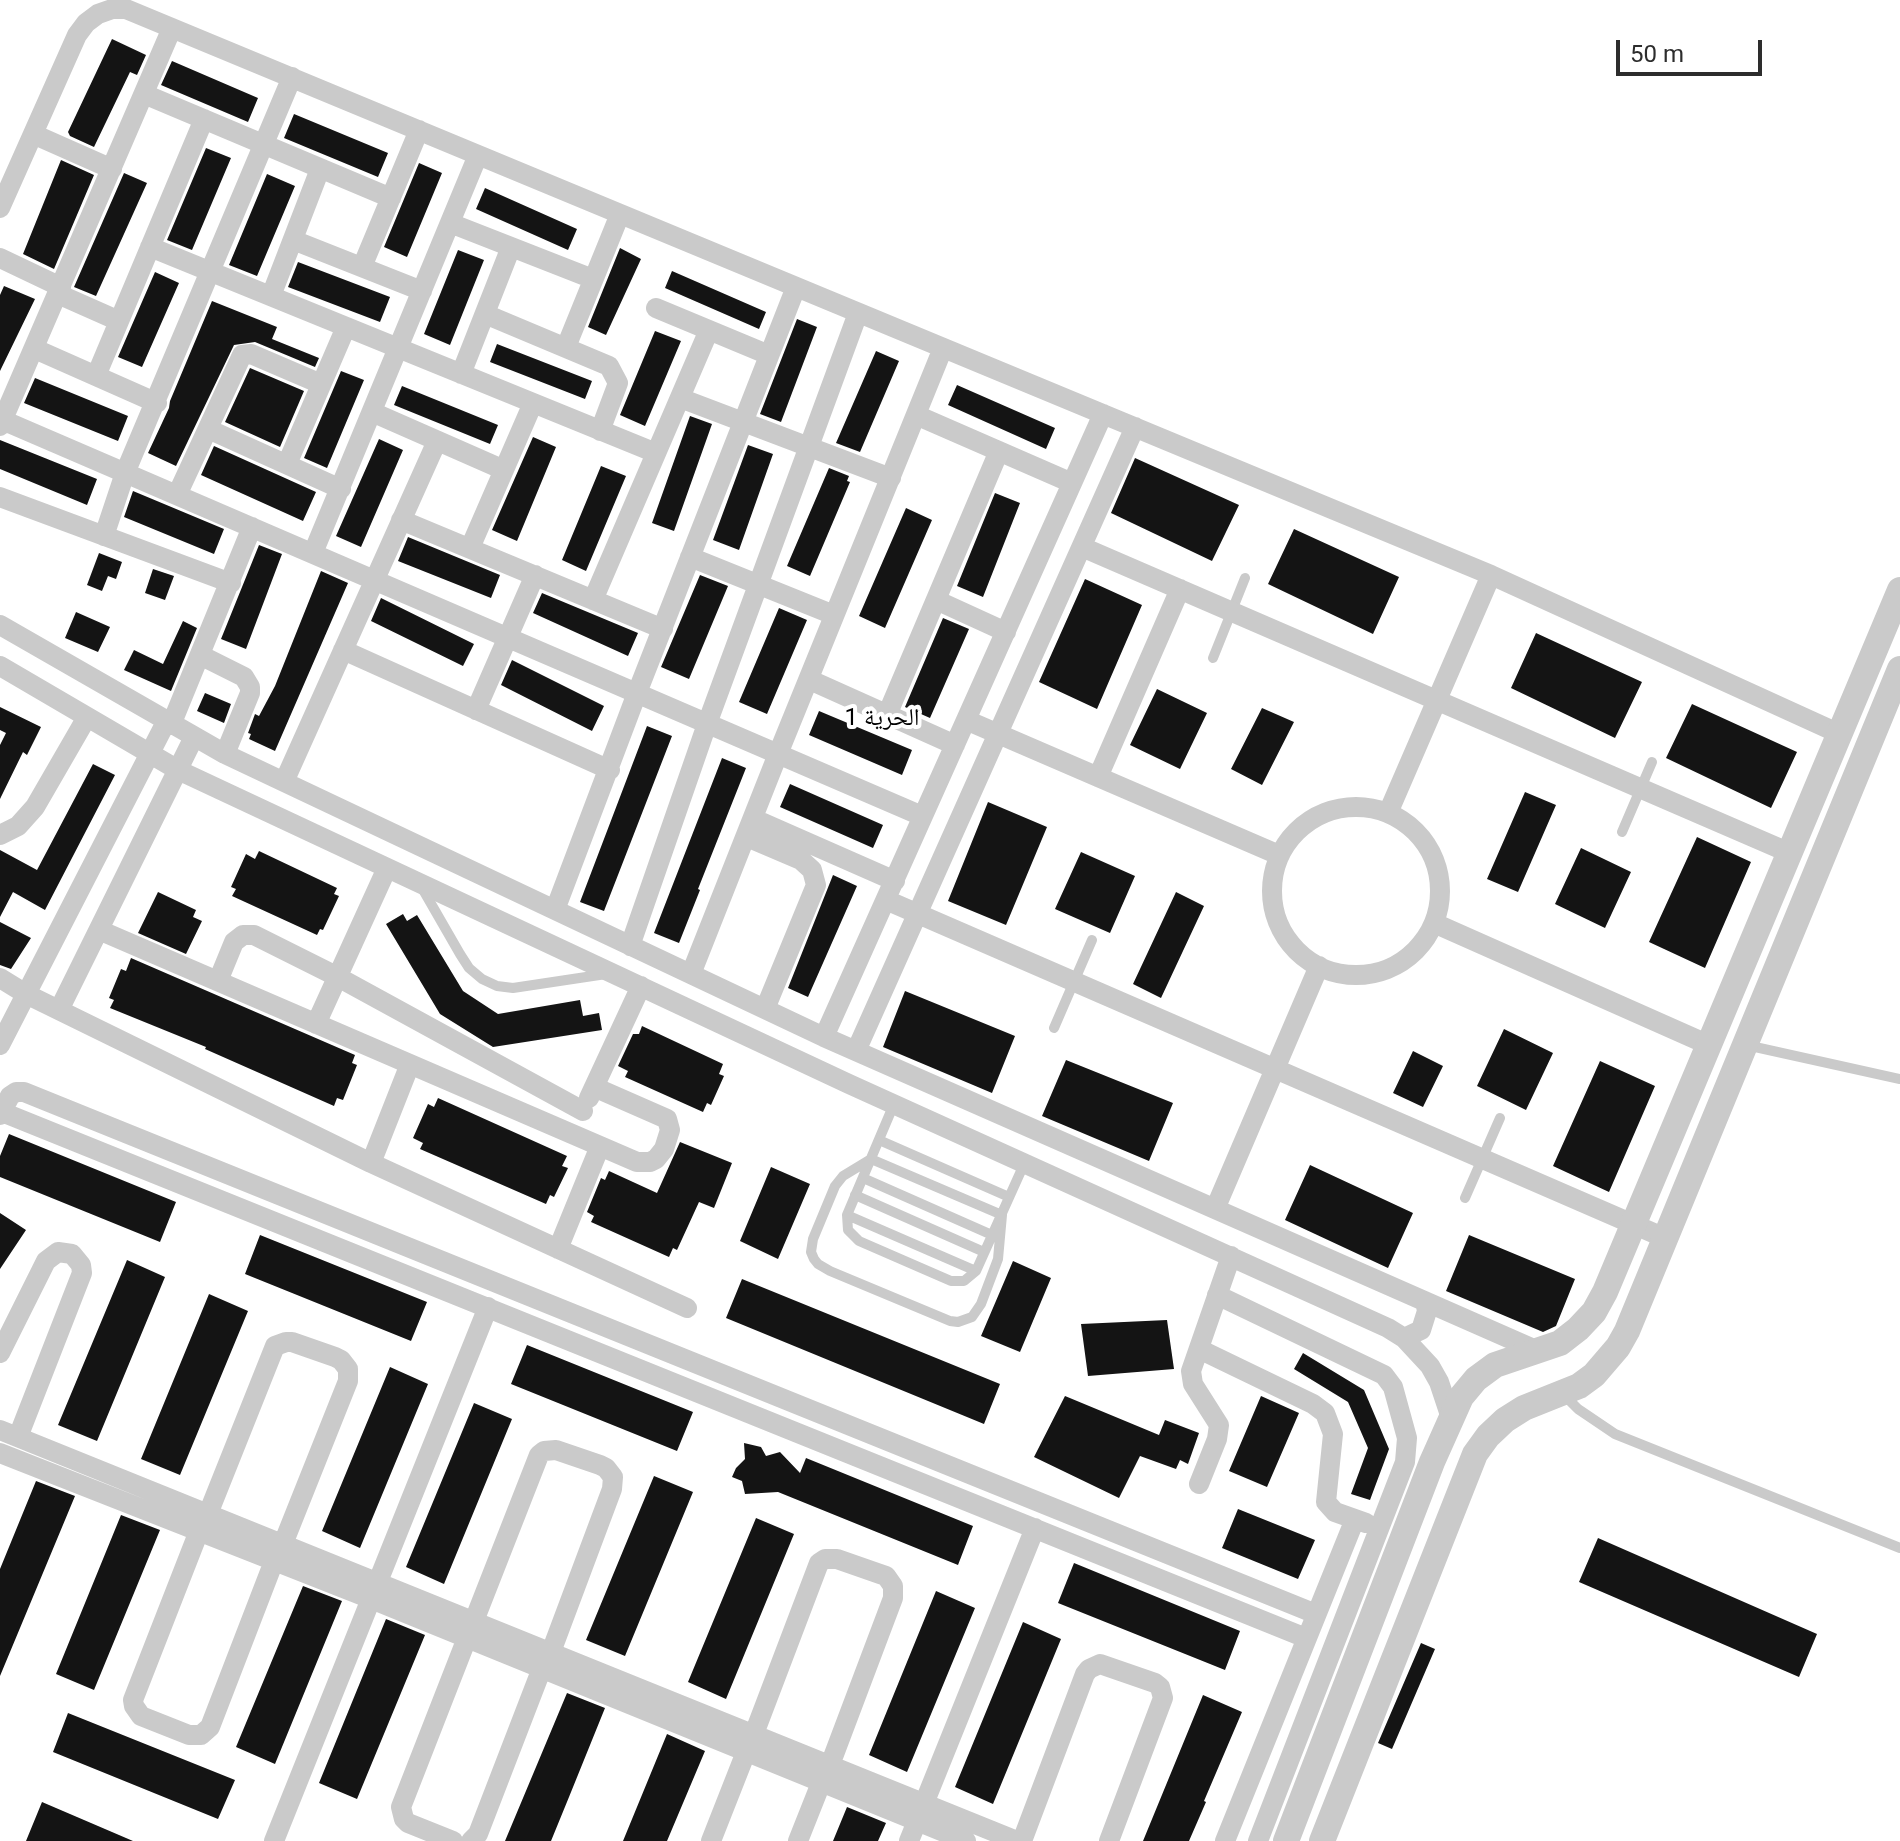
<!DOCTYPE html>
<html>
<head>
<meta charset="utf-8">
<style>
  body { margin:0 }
  #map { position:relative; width:1900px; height:1841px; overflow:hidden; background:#fff; font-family:Roboto,sans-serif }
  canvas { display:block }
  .scale { position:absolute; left:1616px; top:40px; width:146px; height:36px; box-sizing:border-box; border:4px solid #2d2d2d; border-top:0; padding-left:10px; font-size:24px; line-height:28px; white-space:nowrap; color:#2d2d2d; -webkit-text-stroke:6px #fff; paint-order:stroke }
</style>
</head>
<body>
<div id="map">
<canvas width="1900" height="1841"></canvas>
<div class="scale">50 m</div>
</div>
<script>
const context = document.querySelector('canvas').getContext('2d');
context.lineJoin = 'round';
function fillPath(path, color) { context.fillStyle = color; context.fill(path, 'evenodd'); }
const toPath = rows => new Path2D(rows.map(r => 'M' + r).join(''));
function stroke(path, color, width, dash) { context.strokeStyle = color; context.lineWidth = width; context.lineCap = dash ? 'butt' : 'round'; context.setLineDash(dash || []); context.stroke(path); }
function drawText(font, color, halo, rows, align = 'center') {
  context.font = font + ' Roboto,"Noto Naskh Arabic",sans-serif'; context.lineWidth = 8; context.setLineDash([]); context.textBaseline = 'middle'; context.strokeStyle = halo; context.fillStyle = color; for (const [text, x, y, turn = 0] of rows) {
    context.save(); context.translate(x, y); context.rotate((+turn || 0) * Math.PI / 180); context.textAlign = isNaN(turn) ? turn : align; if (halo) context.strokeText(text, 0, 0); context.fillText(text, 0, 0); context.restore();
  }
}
const building = toPath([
  [112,39,146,55,137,75,130,72,94,147,70,136,68,132],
  [172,61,258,98,248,122,161,85],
  [294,114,388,153,378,177,284,138],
  [206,148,231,158,192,250,167,240],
  [61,160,94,175,54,269,23,254],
  [419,163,442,173,407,257,384,247],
  [124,173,147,183,96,296,74,287],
  [267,174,295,186,257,276,229,265],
  [485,188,577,229,568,250,476,209],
  [620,248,641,259,606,335,588,327],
  [458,250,484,260,450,345,424,334],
  [298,262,390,297,380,322,288,287],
  [672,271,766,312,759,329,665,288],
  [155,272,179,283,142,367,118,357],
  [4,286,35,299,0,371,0,295],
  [212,301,277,327,272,339,319,358,315,367,255,342,234,345,176,466,148,453,169,408,170,401],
  [797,319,817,327,781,422,760,414],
  [655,331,681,341,645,426,620,415],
  [497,344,592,381,585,399,490,362],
  [876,351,899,361,860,452,836,443],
  [250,368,304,391,280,447,225,422],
  [341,371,364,380,327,468,304,458],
  [35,378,128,416,118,441,24,403],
  [957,385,1055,428,1046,449,948,405],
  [402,386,498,425,490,444,394,405],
  [690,416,712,424,674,531,652,523],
  [533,437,556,447,517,541,492,530],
  [379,439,403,450,361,547,336,536],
  [0,440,97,479,87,505,0,469],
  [748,445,773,454,739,550,713,540],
  [214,446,316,492,303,521,201,475],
  [1135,458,1239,505,1212,561,1111,513],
  [601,466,626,476,586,571,562,560],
  [829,468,849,476,847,481,850,482,810,576,787,566],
  [133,491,224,529,214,554,124,517],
  [995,493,1020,503,983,597,957,586],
  [906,508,932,520,885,628,859,616],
  [1294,529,1399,577,1373,634,1268,584],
  [408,537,500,575,491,598,398,561],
  [259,545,282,554,246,649,221,639],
  [99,553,122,562,116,579,108,576,102,591,87,585],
  [153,569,174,576,165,600,145,593],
  [321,571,348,583,275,751,249,739,251,734,248,733,255,714,259,716,275,686],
  [700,575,728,586,689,679,661,667],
  [1085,579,1142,605,1097,709,1039,682],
  [542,593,638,633,628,656,533,613],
  [381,598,474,644,463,666,371,621],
  [779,608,807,620,767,714,739,702],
  [76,612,110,627,98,652,65,638],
  [943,618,969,629,930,718,905,707],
  [183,621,197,628,171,691,124,670,134,650,163,664],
  [1536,633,1642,682,1615,738,1511,688],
  [512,660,604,706,592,731,501,685],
  [1157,689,1207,713,1180,769,1130,745],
  [205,693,231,704,224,723,197,711],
  [1692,704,1797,752,1771,808,1666,758],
  [0,707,41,727,27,755,23,752,0,799,0,745,6,733,0,730],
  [1262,708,1294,722,1262,785,1231,769],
  [819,711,912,750,902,775,809,735],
  [647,726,672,736,604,911,580,902],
  [722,758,746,768,698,889,700,890,679,943,654,933],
  [93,764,115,775,45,910,13,892,0,917,0,850,37,870],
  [790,784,883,825,873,848,780,807],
  [1525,792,1556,805,1518,892,1487,879],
  [988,802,1047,827,1006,925,948,901],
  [1697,837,1751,862,1705,968,1649,942],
  [1581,848,1631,872,1605,928,1555,904],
  [259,851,337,888,334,894,339,896,323,930,320,929,317,935,232,896,236,889,231,887,246,854,255,859],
  [1081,852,1135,876,1110,933,1055,909],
  [833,875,857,886,808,997,788,988],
  [158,892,196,910,193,917,202,921,186,954,138,933],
  [1176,892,1204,906,1161,998,1133,984],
  [403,914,407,921,417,915,463,991,498,1014,580,1000,583,1016,599,1013,602,1030,493,1047,440,1014,386,924],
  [0,922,31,938,11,969,0,965],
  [131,958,355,1055,352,1063,357,1065,343,1100,337,1098,334,1106,205,1049,206,1047,110,1008,114,1000,109,998,121,969,126,971],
  [905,991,1015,1036,992,1093,883,1047],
  [642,1026,723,1064,719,1074,724,1076,711,1105,707,1103,703,1112,625,1077,628,1071,618,1066,633,1034,639,1034],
  [1504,1029,1553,1053,1526,1110,1477,1086],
  [1413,1051,1443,1066,1423,1107,1393,1093],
  [1066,1060,1173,1103,1149,1161,1042,1116],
  [1600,1061,1655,1086,1609,1192,1553,1166],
  [438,1098,567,1156,562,1166,568,1168,554,1197,550,1195,546,1204,420,1149,423,1143,413,1138,428,1104,434,1107],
  [9,1134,176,1202,160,1242,0,1177,0,1156],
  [680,1142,732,1163,714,1208,699,1202,677,1250,673,1248,669,1257,591,1222,594,1216,587,1212,601,1178,605,1180,609,1171,657,1193],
  [1310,1165,1413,1213,1388,1268,1285,1220],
  [771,1167,810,1184,778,1259,740,1241],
  [0,1213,26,1230,0,1269],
  [260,1235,427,1302,411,1341,245,1274],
  [1469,1235,1575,1279,1556,1326,1543,1332,1446,1291],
  [127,1260,165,1277,97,1441,58,1425],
  [1013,1261,1051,1278,1020,1352,981,1336],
  [742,1279,1000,1384,984,1424,726,1318],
  [209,1294,248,1311,180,1475,141,1459],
  [1167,1320,1174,1369,1088,1376,1081,1324],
  [527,1345,693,1412,677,1451,511,1384],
  [1303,1353,1364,1390,1389,1449,1370,1500,1351,1494,1368,1448,1348,1402,1294,1369],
  [390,1367,428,1384,360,1548,322,1531],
  [1065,1396,1159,1435,1165,1420,1199,1433,1188,1464,1180,1460,1176,1469,1140,1456,1119,1498,1034,1457],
  [1261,1396,1299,1413,1267,1487,1229,1471],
  [474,1403,512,1419,444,1584,406,1567],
  [744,1443,761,1447,766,1456,780,1452,800,1473,806,1458,973,1526,958,1565,778,1492,745,1494,742,1481,732,1477,736,1468,745,1459],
  [654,1476,693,1492,625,1656,586,1640],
  [36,1481,75,1496,0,1676,0,1569],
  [1238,1509,1315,1540,1298,1579,1222,1548],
  [121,1515,160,1530,94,1690,56,1674],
  [756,1518,794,1534,726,1699,688,1682],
  [1598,1538,1817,1634,1799,1677,1579,1582],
  [1074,1563,1240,1631,1225,1670,1058,1603],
  [303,1586,342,1601,275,1764,236,1747],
  [936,1591,975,1608,907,1772,869,1755],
  [386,1619,425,1635,357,1799,319,1783],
  [1023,1622,1061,1639,993,1804,955,1787],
  [1421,1643,1435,1649,1392,1749,1378,1743],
  [567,1693,605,1708,569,1797,551,1841,505,1841],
  [1203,1695,1242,1712,1204,1801,1206,1802,1189,1841,1143,1841],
  [68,1713,235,1780,218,1819,53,1752],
  [667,1734,705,1751,667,1841,623,1841],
  [42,1802,133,1841,26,1841],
  [847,1807,886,1823,878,1841,833,1841]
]);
const service = toPath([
  [1213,658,1245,578],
  [1622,832,1652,762],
  [422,888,460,954,469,968,482,979,497,986,513,988,606,974],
  [1054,1028,1092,940],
  [1746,1045,1900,1079],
  [894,1104,847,1215,848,1230,859,1241,951,1281,964,1281,976,1271,1025,1162],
  [879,1140,1009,1197],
  [871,1159,1002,1215,998,1259,981,1304,972,1317,958,1322,950,1321,830,1271,818,1264,814,1259,811,1252,813,1239,835,1186,843,1176,871,1159],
  [863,1178,992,1235],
  [855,1195,984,1252],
  [1465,1198,1500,1118],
  [847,1215,976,1271],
  [1564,1395,1578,1409,1615,1434,1900,1548]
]);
const minor = toPath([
  [144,94,391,198],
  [33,134,112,169],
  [0,208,77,35,86,23,98,14,112,9,126,9,1491,575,1840,734],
  [450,223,593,279],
  [293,240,422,291],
  [150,247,656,453],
  [0,258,61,287],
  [362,267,419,130],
  [58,294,119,321],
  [271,296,320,169],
  [656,308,769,355],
  [485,314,609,366,618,383,600,431],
  [566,347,620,214],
  [35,349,157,403],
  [461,374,511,247],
  [96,376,204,119],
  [680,398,891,478],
  [372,412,504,470],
  [916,415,1072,483],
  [0,419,922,816],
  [0,426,172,28],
  [208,429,341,489],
  [287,464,346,327],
  [177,495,242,355,251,354,321,384],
  [0,497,231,583],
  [401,520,663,629],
  [104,536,125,473,292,77],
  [1082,547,1790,853],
  [470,548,533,403],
  [313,553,478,155],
  [690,557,834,615],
  [593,600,709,330],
  [936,600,1006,632],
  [0,625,225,754,555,910,824,1037,1538,1351],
  [343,650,610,770],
  [200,655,244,677,250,687,250,693,225,754],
  [0,666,178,770,849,1084,1388,1328,1404,1338,1430,1366,1439,1382,1451,1418],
  [810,680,955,745],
  [476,710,535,575],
  [887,715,999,451],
  [966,720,1279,855],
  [171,725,252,527],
  [1098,777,1180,589],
  [284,782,437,441],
  '1272 891a84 84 0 1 1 168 0a84 84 0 1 1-168 0Z',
  [1388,813,1491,575],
  [754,819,895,881],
  [0,835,18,826,35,807,87,717],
  [747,837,801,860,812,870,816,885,765,1009],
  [886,900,1665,1238],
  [555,910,637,693,796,287],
  [1434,923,1709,1045],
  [99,930,637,1162,650,1162,656,1159,664,1149,670,1130,667,1119,594,1087],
  [630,946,707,724,858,313],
  [691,974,778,754,943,348],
  [0,978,26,994,371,1163,687,1308],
  [218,981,234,942,243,935,254,935,336,976,583,1111],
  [59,1010,194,737],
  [316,1024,387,868],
  [824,1037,1103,414],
  [0,1045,166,722],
  [856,1051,1135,427],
  [589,1098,641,986],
  [2,1112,1306,1638],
  [0,1115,10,1096,16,1092,24,1092,1316,1614],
  [371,1163,410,1064],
  [1215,1209,1319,966],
  [558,1249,600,1146],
  [1217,1295,1384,1375,1393,1387,1407,1438,1405,1462,1258,1841],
  [1404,1338,1421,1330,1427,1311,1425,1301],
  [1199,1349,1313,1404,1325,1413,1333,1434,1326,1502,1335,1512,1366,1523],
  [0,1353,46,1261,58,1252,72,1254,81,1265,82,1273,18,1437],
  [0,1430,1017,1841],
  [0,1453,371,1599,966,1841],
  [1199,1484,1217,1439,1219,1425,1193,1384,1191,1371,1231,1256],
  [208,1514,275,1346,286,1342,292,1342,335,1357,341,1360,348,1369,348,1381,283,1544],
  [199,1531,133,1700,134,1706,141,1716,189,1735,201,1735,210,1727,274,1561],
  [474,1621,539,1455,544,1451,556,1450,600,1465,606,1468,613,1477,612,1489,551,1652],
  [754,1734,819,1563,825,1559,837,1559,880,1574,886,1576,893,1586,893,1598,830,1765],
  [274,1841,488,1307],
  [453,1841,408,1823,404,1819,401,1807,467,1638],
  [471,1841,478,1834,542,1668],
  [711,1841,746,1752],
  [798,1841,821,1783],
  [909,1841,1035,1528],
  [1022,1841,1085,1674,1089,1669,1100,1664,1155,1683,1160,1687,1163,1698,1109,1841],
  [1225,1841,1355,1519]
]);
const tertiary = toPath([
  [1286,1841,1432,1462,1461,1397,1476,1379,1495,1365,1560,1343,1578,1329,1594,1312,1605,1292,1900,590],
  [1322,1841,1475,1454,1488,1436,1505,1420,1524,1408,1579,1386,1594,1375,1618,1347,1627,1331,1900,669]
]);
const neighbourhoodNames = [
  ["الحرية 1",882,719]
];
fillPath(building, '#141414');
stroke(service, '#cacaca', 10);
stroke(minor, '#cacaca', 20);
stroke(tertiary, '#cacaca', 26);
drawText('24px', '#000', '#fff', neighbourhoodNames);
</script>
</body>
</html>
